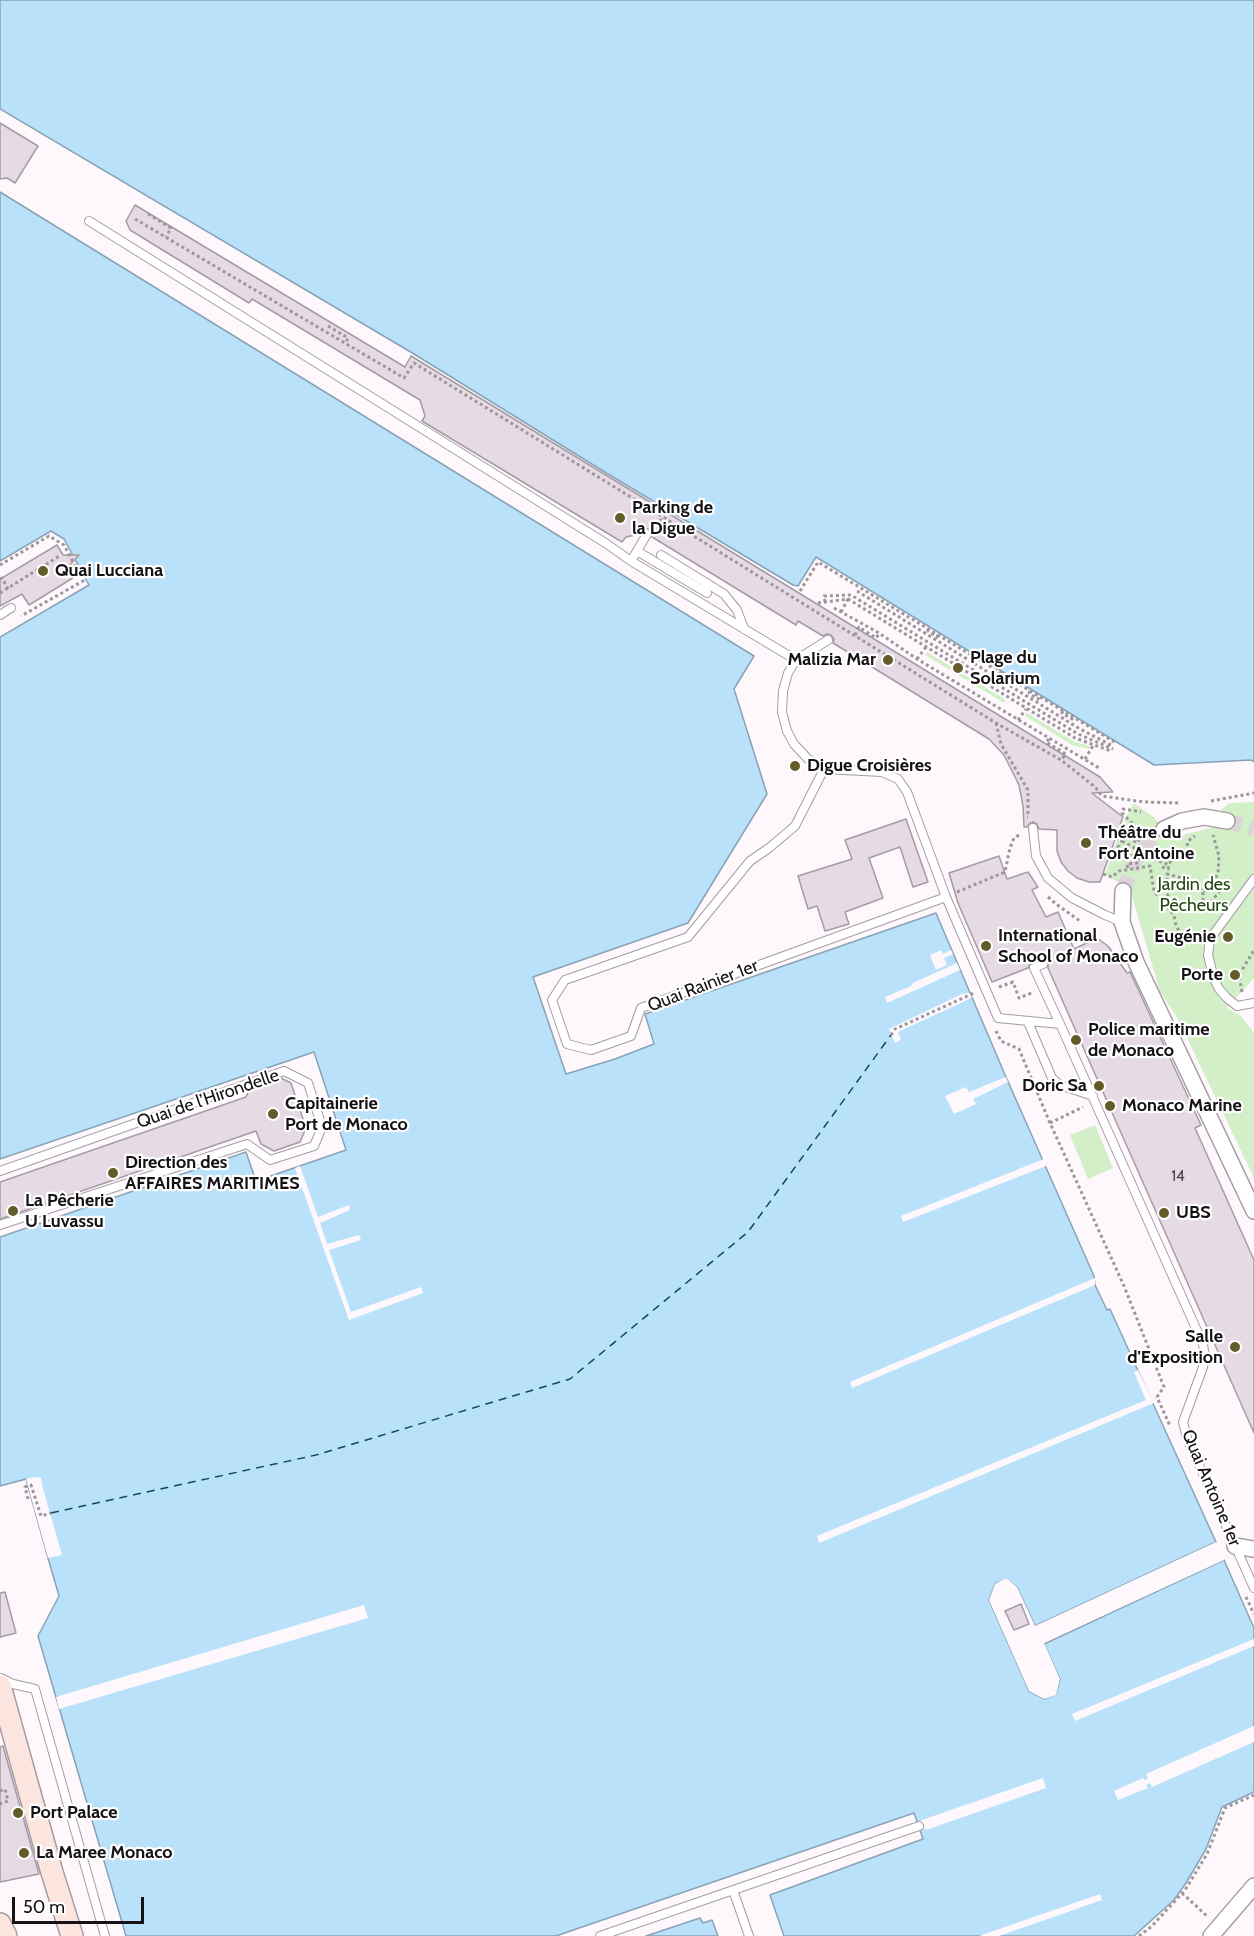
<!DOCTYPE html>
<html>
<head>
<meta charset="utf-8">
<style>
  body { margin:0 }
  #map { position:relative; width:1254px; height:1936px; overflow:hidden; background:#fef8fd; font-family:Cabin,sans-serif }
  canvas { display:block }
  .scale { position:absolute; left:12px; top:1897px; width:132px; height:27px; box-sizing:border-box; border:3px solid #151114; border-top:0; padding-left:8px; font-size:18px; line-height:21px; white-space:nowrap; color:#151114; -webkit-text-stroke:4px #fff; paint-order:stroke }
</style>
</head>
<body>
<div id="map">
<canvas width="1254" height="1936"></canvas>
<div class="scale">50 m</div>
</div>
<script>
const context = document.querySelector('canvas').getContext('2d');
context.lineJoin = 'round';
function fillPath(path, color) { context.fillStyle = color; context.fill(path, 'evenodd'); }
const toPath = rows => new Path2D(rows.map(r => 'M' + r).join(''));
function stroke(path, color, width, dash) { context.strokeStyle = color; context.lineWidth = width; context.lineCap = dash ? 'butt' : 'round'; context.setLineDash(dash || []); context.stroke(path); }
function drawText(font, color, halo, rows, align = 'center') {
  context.font = font + ' Cabin,sans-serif'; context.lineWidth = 4.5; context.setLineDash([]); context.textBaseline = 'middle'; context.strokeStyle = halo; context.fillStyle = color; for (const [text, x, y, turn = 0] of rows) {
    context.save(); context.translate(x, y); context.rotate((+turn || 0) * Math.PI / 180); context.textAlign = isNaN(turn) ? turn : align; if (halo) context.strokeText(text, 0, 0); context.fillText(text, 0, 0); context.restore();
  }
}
const green = toPath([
  [927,652,1006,700,1004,703,925,655],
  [1027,713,1075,742,1090,746,1089,749,1072,745,1025,716],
  [1254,802,1254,978,1227,1008,1242,1017,1254,1033,1254,1178,1177,1017,1160,992,1130,889,1105,875,1123,823,1134,803,1155,818,1167,839,1218,826,1220,811,1229,803],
  [1095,1125,1113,1168,1088,1179,1070,1135]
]);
const water = toPath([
  [0,0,1254,0,1254,762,1251,760,1154,765,816,557,798,586,793,585,608,474,414,354,0,109,0,0],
  [0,192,754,656,734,689,767,794,688,923,533,977,566,1074,615,1059,654,1044,645,1014,936,913,1006,1077,1094,1276,1095,1285,1107,1310,1110,1309,1216,1542,1035,1626,1017,1587,1006,1579,995,1584,989,1600,1029,1691,1044,1699,1056,1694,1060,1679,1044,1644,1224,1560,1254,1628,1254,1792,1222,1807,1206,1849,1186,1883,1174,1900,1134,1936,784,1936,770,1895,923,1839,914,1813,556,1936,126,1936,38,1636,59,1596,48,1558,26,1479,0,1486,0,1237,246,1152,256,1181,346,1150,314,1052,0,1159,0,637,89,585,64,539,51,531,0,561,0,192],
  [700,1918,703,1923,712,1920,718,1936,646,1936,700,1918]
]);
const pier = toPath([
  [941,950,943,954,951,950,953,954,944,958,947,965,936,970,930,955],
  [957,963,960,970,887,1003,885,997,911,986,913,983],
  [970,993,972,997,965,1001,898,1032,901,1040,895,1043,889,1029,962,994],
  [1006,1077,1008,1082,973,1099,976,1104,954,1114,945,1096,966,1087,969,1092],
  [1044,1159,1046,1166,903,1222,901,1216],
  [300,1166,318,1217,349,1205,350,1210,320,1223,327,1244,359,1235,361,1240,329,1250,351,1312,421,1287,423,1293,349,1320,295,1168],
  [1095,1278,1095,1285,852,1388,850,1382],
  [1138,1370,1154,1403,819,1543,817,1536,1146,1400,1134,1372],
  [35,1477,41,1478,42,1485,62,1555,48,1558,26,1479],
  [1216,1542,1217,1545,1036,1629,1033,1627,1014,1589,1006,1582,997,1586,992,1600,1031,1689,1044,1696,1054,1692,1057,1680,1041,1644,1042,1641,1222,1557,1224,1560,1044,1643,1060,1679,1056,1695,1044,1699,1029,1691,989,1600,995,1584,1006,1578,1017,1587,1035,1626],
  [364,1605,368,1618,59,1709,56,1697],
  [1254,1639,1254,1646,1075,1721,1072,1714],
  [1254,1726,1254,1742,1152,1787,1150,1783,1146,1785,1148,1788,1118,1800,1114,1791,1143,1778,1145,1780,1148,1779,1146,1774],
  [1043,1778,1046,1788,926,1830,925,1828,920,1829,918,1823,922,1820],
  [1100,1894,1102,1900,999,1936,979,1936]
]);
const ferry = toPath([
  [51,1513,316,1455,570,1379,748,1232,891,1035]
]);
const building = toPath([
  [0,123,38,146,15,183,7,178,0,179,0,123],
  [135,205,405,367,411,356,1100,777,1113,792,1092,793,1123,817,1100,882,1089,882,1077,878,1068,871,1061,862,1057,851,1057,830,1039,829,1037,824,1033,822,1029,824,1027,827,1024,827,1023,806,1019,785,1004,755,989,739,833,643,834,639,831,635,827,634,823,636,798,621,796,625,652,537,652,532,650,529,645,529,640,534,626,537,622,542,422,421,425,416,420,400,252,299,249,303,130,230,126,221,135,205],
  [57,545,63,555,79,555,69,566,76,576,29,605,22,594,0,606,0,579,57,545],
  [906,819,928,882,913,887,900,847,869,858,883,898,845,912,849,924,825,931,817,906,808,909,798,876,852,859,845,840,906,819],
  [999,856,1007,879,1028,872,1038,887,1032,890,1046,917,1058,912,1074,949,1097,938,1108,946,1127,973,1130,972,1201,1125,1195,1128,1254,1260,1254,1433,1048,968,1048,961,1044,958,1041,959,1031,963,1028,968,992,982,958,903,949,873,999,856],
  [281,1078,291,1083,306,1128,300,1142,274,1151,261,1144,256,1131,0,1219,0,1182,246,1097,249,1090,281,1078],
  [5,1592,16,1633,0,1637,0,1593,5,1592],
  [1021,1604,1029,1624,1014,1630,1005,1611,1021,1604],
  [3,1746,39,1874,0,1882,0,1747,3,1746]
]);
const minorTunnel = toPath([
  [1227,821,1254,829],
  [1123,891,1138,853,1164,829]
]);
const path = toPath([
  [148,214,171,228,166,237],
  [135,219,404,378,414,363,996,723,1061,760,1095,787,1102,796,1144,802,1181,803],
  [328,326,348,338,346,342],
  [654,523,666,518],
  [0,565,49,536,64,545,83,581,21,616],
  [0,579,2,578,8,589],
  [800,591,818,562,1116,743],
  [857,591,1080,729,1113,746],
  [0,593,61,555],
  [825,602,824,596,851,595,1078,734,1113,749],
  [818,603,848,599,1075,738,1111,751],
  [834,608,879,633,917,659,1099,768],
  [841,612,848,599],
  [928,629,928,631,933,634,937,637,938,635],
  [855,635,859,627,876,638,879,634],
  [917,659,926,647],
  [995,669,994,671,999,675,1004,677,1005,676],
  [1030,691,1029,693,1033,696,1038,699,1039,696],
  [1063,711,1062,713,1072,719,1073,717],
  [1018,720,1026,709],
  [996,723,1001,744,1028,790,1028,817,1027,817],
  [1049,739,1046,742,1066,754,1061,760],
  [1085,759,1094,744],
  [1211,801,1254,793],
  [1119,830,1137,843,1143,834,1122,813,1123,809,1141,812],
  [1126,835,1118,847,1139,859,1137,863,1127,864,1128,869],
  [1122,841,1156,860,1170,865],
  [1187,846,1188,841,1195,836],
  [1162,867,1168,869,1172,857,1169,856],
  [1103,874,1112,877,1119,871,1150,866,1154,891,1174,915,1176,925,1181,935,1167,942,1160,927],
  [1204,891,1212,885,1218,873,1219,856,1213,835],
  [957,892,1005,872,1010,848,1014,838,1021,834],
  [1048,897,1056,904,1080,921],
  [1162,900,1170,893,1171,889,1167,881,1167,874,1182,878,1203,891,1203,902,1210,903,1225,885,1231,890],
  [999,987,1013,982,1019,998,1034,992],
  [1242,992,1239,975,1254,950],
  [996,1031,1001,1041,1019,1049,1050,1123,1124,1286,1164,1387,1157,1397,1170,1426],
  [891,1035,895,1029,974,993],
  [1050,1123,1083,1107],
  [28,1499,25,1487,31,1485,41,1516,51,1513],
  [1246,1597,1254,1614],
  [0,1791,5,1789,8,1801,0,1804],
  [1182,1893,1207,1916],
  [1139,1936,1151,1927,1185,1890,1207,1854,1225,1808,1254,1795]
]);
const service = toPath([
  [89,221,607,544,631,561,796,660],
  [637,551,707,593],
  [661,555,724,594,737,610,744,629],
  [631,561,647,534],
  [0,615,11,608],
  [828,640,796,660,788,673,783,691,782,712,787,731,794,744,808,759,824,769,882,772,898,779,907,792,946,897,998,1018,1060,1024,1203,1344,1205,1358,1203,1367,1183,1422,1187,1438,1254,1588],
  [824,769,795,826,769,848,750,861,688,937,565,980,552,1000,567,1044,591,1050,631,1036,641,1008,946,897],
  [1033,828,1036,856,1048,878,1072,898,1105,915,1122,922],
  [1254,879,1210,939,1208,955,1214,979,1219,989,1227,998,1237,1006,1254,1003],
  [1043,964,1034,968,1060,1024],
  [1028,1022,1052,1078,1060,1085,1093,1096],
  [0,1171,284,1071,308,1083,322,1127,314,1146,270,1160,247,1144,0,1225],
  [1,1678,13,1684,35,1689,105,1936],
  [733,1890,749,1936],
  [600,1936,919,1826]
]);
const minor = toPath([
  [1164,829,1182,821,1204,817,1227,821],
  [1123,891,1122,922,1136,962,1254,1211],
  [1235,1546,1254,1549],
  [1211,1936,1254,1886]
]);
const secondary = toPath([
  [0,1686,51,1869,72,1936],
  [0,1924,6,1936]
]);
const markers = [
  [620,518,6,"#645c28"],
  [43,571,6,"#645c28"],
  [888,660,6,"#645c28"],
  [958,668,6,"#645c28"],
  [795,766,6,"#645c28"],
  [1086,843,6,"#645c28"],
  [1228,937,6,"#645c28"],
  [986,946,6,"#645c28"],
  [1235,975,6,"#645c28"],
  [1076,1040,6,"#645c28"],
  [1099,1086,6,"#645c28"],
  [1110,1106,6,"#645c28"],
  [273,1114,6,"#645c28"],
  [113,1173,6,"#645c28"],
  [13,1211,6,"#645c28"],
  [1164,1213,6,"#645c28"],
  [1235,1347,6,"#645c28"],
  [18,1813,6,"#645c28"],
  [24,1853,6,"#645c28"]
];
const numberNames = [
  ["14",1178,1177]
];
const poiNames = [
  ["Parking de",632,508],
  ["la Digue",632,529],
  ["Quai Lucciana",55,571],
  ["Plage du",970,658],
  ["Solarium",970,679],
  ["Malizia Mar",876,660,"right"],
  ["Digue Croisières",807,766],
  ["Théâtre du",1098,833],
  ["Fort Antoine",1098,854],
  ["International",998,936],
  ["School of Monaco",998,957],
  ["Eugénie",1216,937,"right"],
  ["Porte",1223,975,"right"],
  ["Police maritime",1088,1030],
  ["de Monaco",1088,1051],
  ["Doric Sa",1087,1086,"right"],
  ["Capitainerie",285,1104],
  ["Port de Monaco",285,1125],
  ["Monaco Marine",1122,1106],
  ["Direction des",125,1163],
  ["AFFAIRES MARITIMES",125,1184],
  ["La Pêcherie",25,1201],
  ["U Luvassu",25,1222],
  ["UBS",1176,1213],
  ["Salle",1223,1337,"right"],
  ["d'Exposition",1223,1358,"right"],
  ["Port Palace",30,1813],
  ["La Maree Monaco",36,1853]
];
const parkNames = [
  ["Jardin des",1194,885],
  ["Pêcheurs",1194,906]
];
const streetNames = [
  ["Quai Rainier 1er",703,986,-21],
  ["Quai de l’Hirondelle",208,1099,-19],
  ["Quai Antoine 1er",1211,1488,67]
];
fillPath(green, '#d2efc8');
fillPath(water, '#b9e1fa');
stroke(water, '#88a3b5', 1.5);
fillPath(pier, '#fef8fd');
stroke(ferry, '#114763', 1.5, [8, 6]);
fillPath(building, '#e6dbe5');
stroke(building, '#a59ba4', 1.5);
stroke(minorTunnel, '#dbd5da', 15, [15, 8]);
stroke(service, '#a59ca4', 10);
stroke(minor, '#a59ca4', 18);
stroke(secondary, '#a59ca4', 24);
stroke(path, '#9c979b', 3, [3, 3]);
stroke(service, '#fff', 8);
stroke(minor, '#fff', 15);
stroke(secondary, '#fce5df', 21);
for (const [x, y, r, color] of markers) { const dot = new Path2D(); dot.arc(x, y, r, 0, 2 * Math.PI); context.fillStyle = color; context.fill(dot); stroke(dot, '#fff', 2); }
drawText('15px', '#494448', null, numberNames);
drawText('bold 18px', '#151114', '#fff', poiNames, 'left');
drawText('18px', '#20480f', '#fff', parkNames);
drawText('18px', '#151114', '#fff', streetNames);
</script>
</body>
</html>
